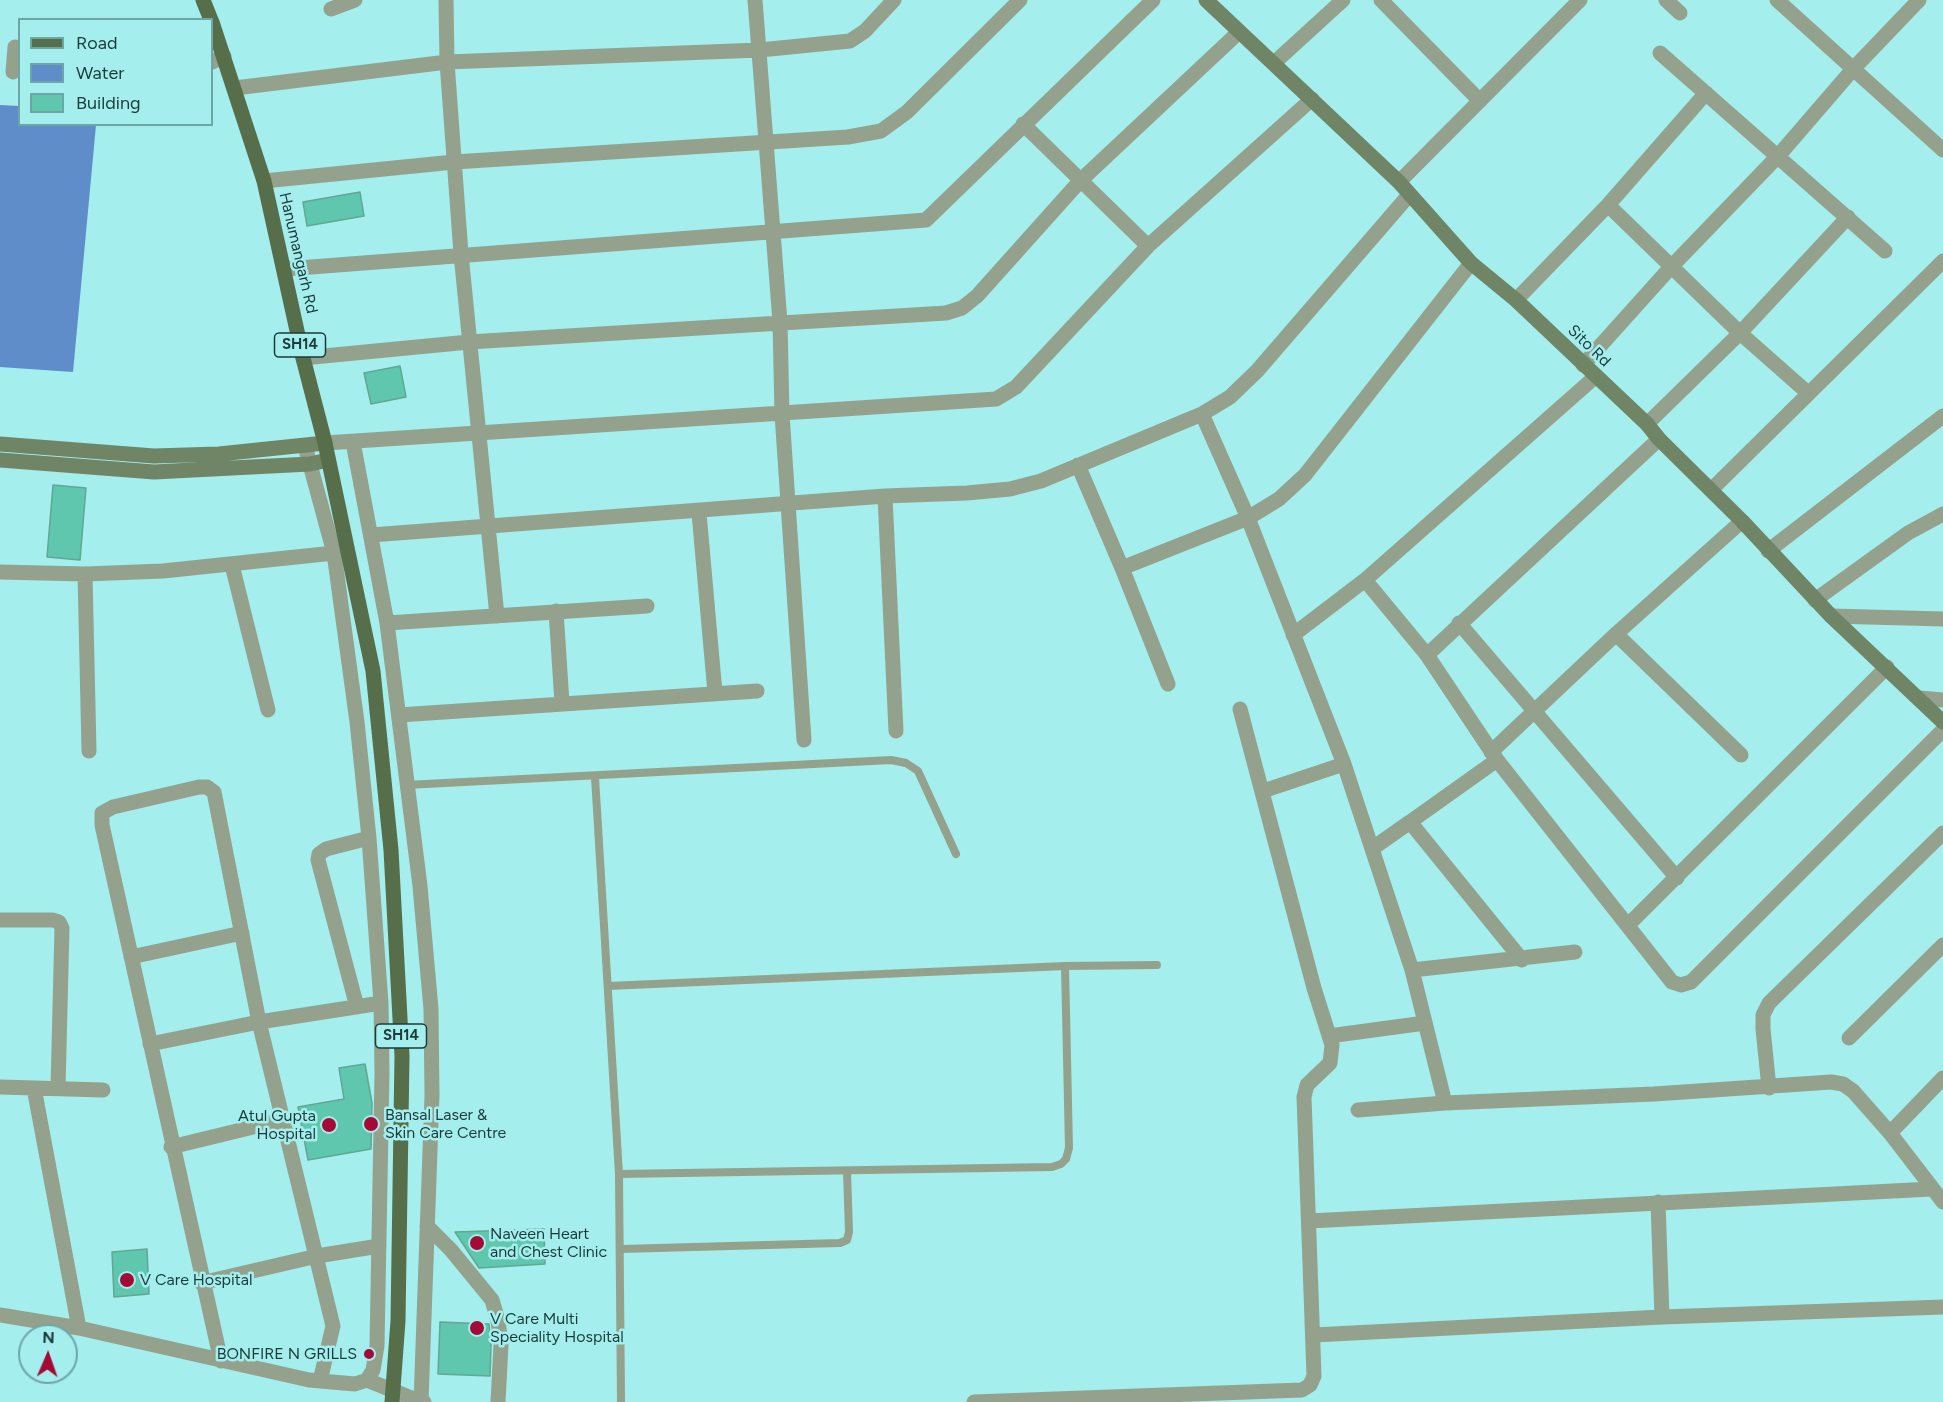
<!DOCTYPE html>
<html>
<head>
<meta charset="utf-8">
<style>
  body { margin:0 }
  #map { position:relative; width:1943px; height:1402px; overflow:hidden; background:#a4eeed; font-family:Figtree,sans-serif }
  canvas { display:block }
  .legend { position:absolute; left:18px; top:18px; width:195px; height:108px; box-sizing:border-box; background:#a4eeed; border:2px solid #6ea6a6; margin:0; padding:8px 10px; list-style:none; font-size:18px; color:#1c3b3b }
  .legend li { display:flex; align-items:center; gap:12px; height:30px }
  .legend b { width:30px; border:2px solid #6ea6a6 }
  .north { position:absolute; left:18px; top:1324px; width:60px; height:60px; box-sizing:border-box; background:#a4eeed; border:2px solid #6ea6a6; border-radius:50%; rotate:2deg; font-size:16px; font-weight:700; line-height:24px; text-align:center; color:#1c3b3b }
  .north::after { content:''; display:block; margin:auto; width:21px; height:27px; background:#a50a36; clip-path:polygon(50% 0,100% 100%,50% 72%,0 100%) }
</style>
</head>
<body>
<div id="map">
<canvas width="1943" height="1402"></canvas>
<ul class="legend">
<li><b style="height:8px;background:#566e4a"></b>Road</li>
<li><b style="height:16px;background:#5e8dca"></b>Water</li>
<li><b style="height:16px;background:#5ec7ae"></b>Building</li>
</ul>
<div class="north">N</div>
</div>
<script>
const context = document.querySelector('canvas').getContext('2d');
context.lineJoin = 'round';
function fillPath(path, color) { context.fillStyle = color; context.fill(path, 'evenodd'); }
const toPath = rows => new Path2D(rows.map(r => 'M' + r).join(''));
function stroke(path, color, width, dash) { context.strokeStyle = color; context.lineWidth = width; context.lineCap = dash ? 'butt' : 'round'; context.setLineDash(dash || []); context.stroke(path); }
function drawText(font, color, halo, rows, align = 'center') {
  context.font = font + ' Figtree,sans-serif'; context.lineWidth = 5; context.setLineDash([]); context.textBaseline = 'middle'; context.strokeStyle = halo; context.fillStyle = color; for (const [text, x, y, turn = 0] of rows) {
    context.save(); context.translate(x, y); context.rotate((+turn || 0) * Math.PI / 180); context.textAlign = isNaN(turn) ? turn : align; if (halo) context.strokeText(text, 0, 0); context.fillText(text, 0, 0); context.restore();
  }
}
const water = toPath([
  [0,105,19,106,20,124,96,125,73,372,0,367]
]);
const building = toPath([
  [360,192,364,216,307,226,303,202,360,192],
  [400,366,406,397,371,404,364,373,400,366],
  [53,485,86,488,80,560,47,557,53,485],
  [365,1064,372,1103,371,1149,308,1160,298,1107,344,1099,339,1068,365,1064],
  [544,1229,545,1264,479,1268,455,1232,544,1229],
  [147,1249,149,1294,114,1297,112,1252,147,1249],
  [440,1322,489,1324,491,1345,490,1376,438,1374,440,1322]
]);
const lane = toPath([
  [595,777,619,1174,621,1402],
  [406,785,891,760,906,763,918,771,956,854],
  [608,986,1065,966,1157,965],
  [619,1174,1052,1167,1061,1164,1066,1159,1069,1148,1065,966],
  [621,1249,840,1243,847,1240,849,1232,847,1171]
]);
const street = toPath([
  [446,0,447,62,461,254,497,616],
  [755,0,780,322,782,414,804,740],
  [1381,0,1480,101],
  [1666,0,1680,13],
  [1777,0,1943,150],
  [331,9,355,0],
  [1660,53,1885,251],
  [212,62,224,56],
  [1274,63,1343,0],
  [13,72,15,47],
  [235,88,447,62,760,50,850,41,865,31,894,0],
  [1023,124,1148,246],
  [264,181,454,162,848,137,881,131,907,112,1020,0],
  [1399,182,1580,0],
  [1608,205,1740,333,1808,393],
  [285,269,926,220,1153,0],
  [1516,300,1608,205,1706,93],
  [303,358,469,342,946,313,962,308,977,296,1080,181,1239,32],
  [1583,365,1671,267,1779,155,1854,68,1919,0],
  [1202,414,1248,518,1344,764,1412,970,1445,1103,1654,1094,1831,1082,1843,1084,1853,1091,1890,1133,1943,1202],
  [1647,424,1740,333,1848,217],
  [353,442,387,623,420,886,431,1009,432,1095,421,1402,424,1402],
  [325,443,996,399,1016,387,1148,246,1312,99],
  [1078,465,1122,568,1248,518,1279,499,1305,475,1471,263],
  [1711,490,1943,261],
  [885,496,896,731],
  [699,513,715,693],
  [371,535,885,496,967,493,1010,489,1041,481,1202,414,1230,397,1257,371,1409,195],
  [1768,551,1943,416],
  [232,565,268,710],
  [1122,568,1168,684],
  [0,572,85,574,163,571,334,553],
  [85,574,89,751],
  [1365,580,1427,655,1497,760,1672,982,1681,985,1691,982,1943,730],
  [1815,600,1908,533,1943,514],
  [556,611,562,703],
  [1831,616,1943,619],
  [387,623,647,606],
  [1459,623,1677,878],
  [1616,634,1741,755],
  [1293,635,1365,580,1595,377],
  [1427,655,1659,439],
  [1919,698,1943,700],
  [399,715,757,691],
  [1491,752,1616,634,1742,521],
  [1263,791,1344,764],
  [1410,822,1497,760],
  [1373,848,1410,822,1522,960],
  [0,920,53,920,59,922,62,928,58,1088],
  [1628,925,1887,667],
  [131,957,242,933],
  [1412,970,1575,952],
  [357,1007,318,860,319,854,326,849,369,838],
  [1329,1036,1425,1023],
  [1849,1038,1943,945],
  [150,1044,259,1022,381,1003],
  [0,1087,103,1090],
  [34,1088,79,1328],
  [1769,1088,1763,1029,1763,1015,1769,1003,1943,833],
  [1358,1110,1445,1103],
  [1890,1133,1943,1078],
  [171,1147,282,1120],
  [1658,1202,1662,1317],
  [1309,1221,1932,1189],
  [427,1226,451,1250,492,1300,498,1320,501,1345,498,1402],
  [201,1283,317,1256,379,1246],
  [0,1315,79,1328,309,1380,355,1384,367,1380,373,1370,377,1346,382,1073,381,1003,369,838,357,722,334,553,305,446],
  [1314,1335,1662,1317,1943,1307],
  [221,1361,102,825,102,813,113,807,199,787,207,787,214,792,259,1022,333,1326,320,1381],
  [367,1380,421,1402],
  [974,1402,1302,1390,1310,1385,1314,1376,1304,1097,1307,1085,1330,1063,1332,1045,1314,988,1240,709]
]);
const secondary = toPath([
  [1206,0,1399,182,1471,263,1516,300,1647,424,1659,439,1742,521,1831,616,1943,722],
  [0,444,154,456,219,454,325,443],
  [0,460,154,472,310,464,328,460]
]);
const primary = toPath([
  [203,0,211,20],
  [212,22,264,181,303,358,325,443,373,671,391,850,402,1056,398,1321,392,1402]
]);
const markers = [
  [371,1124,8,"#a50a36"],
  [329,1125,8,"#a50a36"],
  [477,1243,8,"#a50a36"],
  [127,1280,8,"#a50a36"],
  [477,1328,8,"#a50a36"],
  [369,1354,6,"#a50a36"]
];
const shields = [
  [300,345,51],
  [401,1036,51]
];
const shieldNames = [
  ["SH14",300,345],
  ["SH14",401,1036]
];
const streetNames = [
  ["Hanumangarh Rd",298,253,77],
  ["Sito Rd",1589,346,44]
];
const poiNames = [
  ["Bansal Laser &",385,1115],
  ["Skin Care Centre",385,1133],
  ["Atul Gupta",316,1116,"right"],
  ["Hospital",316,1134,"right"],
  ["Naveen Heart",490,1234],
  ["and Chest Clinic",490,1252],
  ["V Care Hospital",140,1280],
  ["V Care Multi",490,1319],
  ["Speciality Hospital",490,1337],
  ["BONFIRE N GRILLS",357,1354,"right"]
];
fillPath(water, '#5e8dca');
fillPath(building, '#5ec7ae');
stroke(building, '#63a694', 1.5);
stroke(lane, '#94a18d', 8);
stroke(street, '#94a18d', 15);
stroke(secondary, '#708466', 15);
stroke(primary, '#566e4a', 15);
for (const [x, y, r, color] of markers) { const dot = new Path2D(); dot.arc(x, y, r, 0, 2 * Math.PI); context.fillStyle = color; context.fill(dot); stroke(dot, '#a4eeed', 2); }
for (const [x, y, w] of shields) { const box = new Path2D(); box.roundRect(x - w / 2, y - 12, w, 24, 4.5); context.fillStyle = '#a4eeed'; context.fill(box); stroke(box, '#1c3b3b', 1.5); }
drawText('bold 15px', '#1c3b3b', null, shieldNames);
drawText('16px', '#1c3b3b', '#a4eeed', streetNames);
drawText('16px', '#1c3b3b', '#a4eeed', poiNames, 'left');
</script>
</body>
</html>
